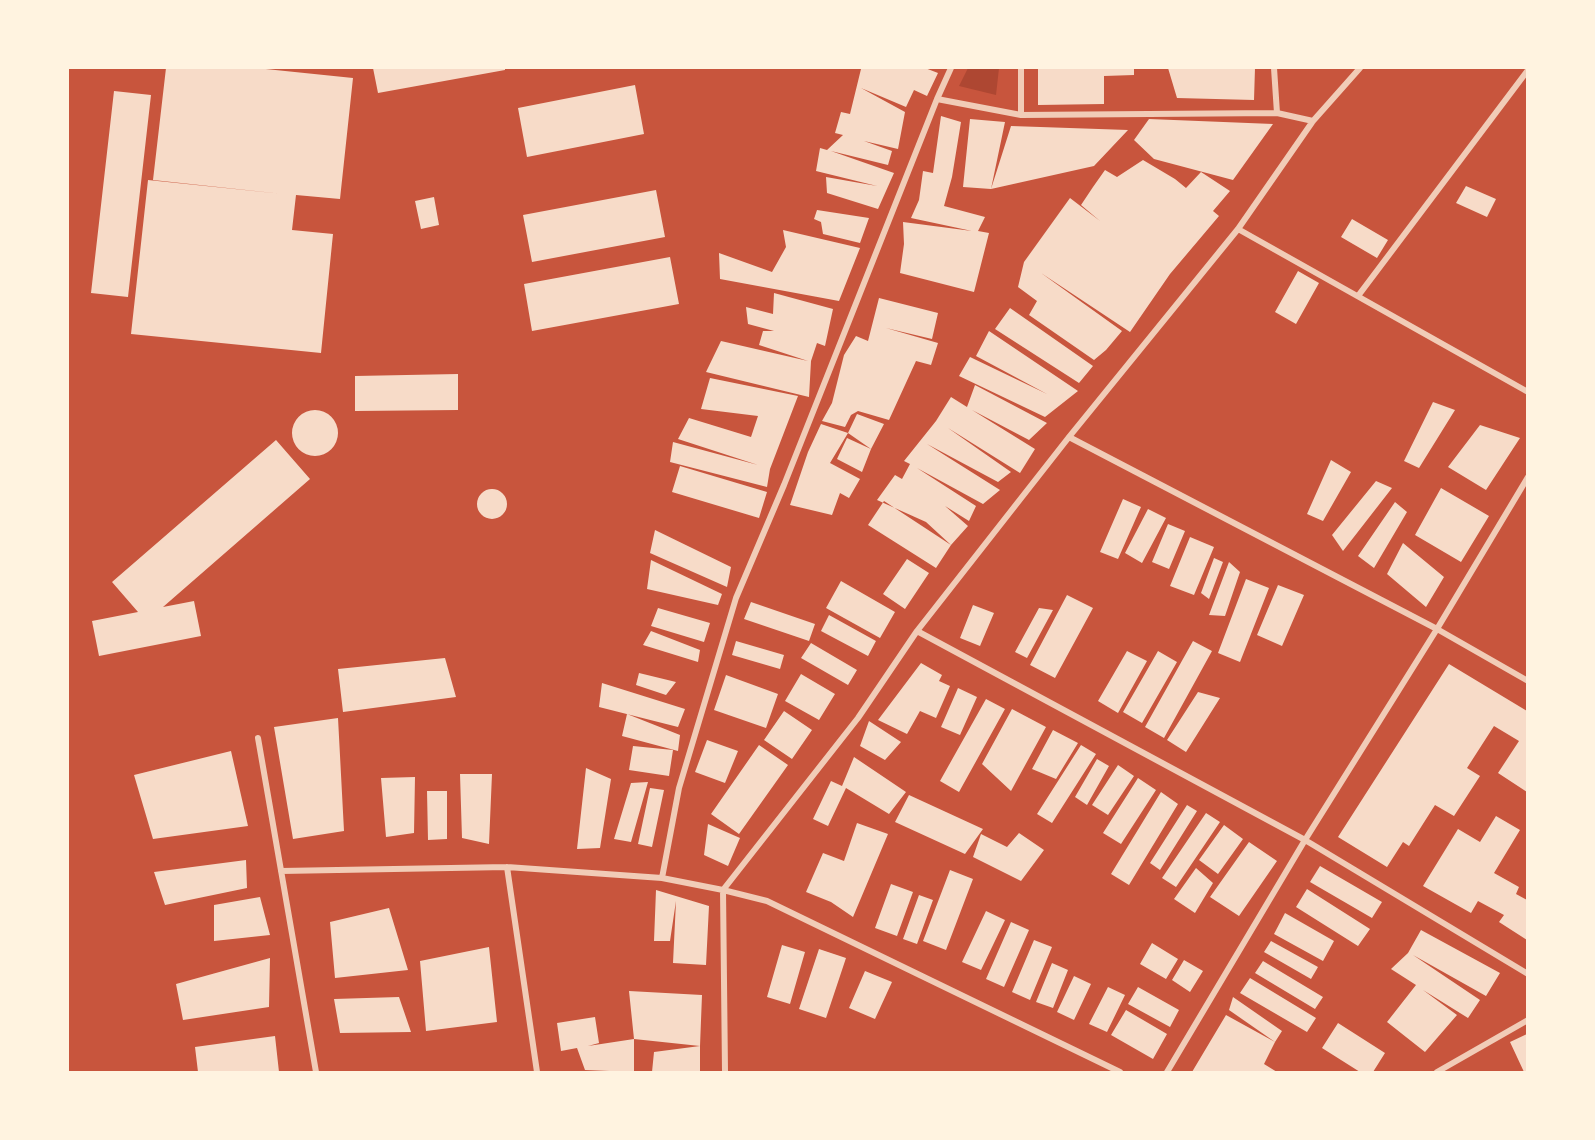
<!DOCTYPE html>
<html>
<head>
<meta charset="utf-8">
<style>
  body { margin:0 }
  #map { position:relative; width:1595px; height:1140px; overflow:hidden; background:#c8553d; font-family:Lato,sans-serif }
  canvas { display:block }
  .frame { position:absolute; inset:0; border:69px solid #fff3e0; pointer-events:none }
</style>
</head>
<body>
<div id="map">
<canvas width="1595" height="1140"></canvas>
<div class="frame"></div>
</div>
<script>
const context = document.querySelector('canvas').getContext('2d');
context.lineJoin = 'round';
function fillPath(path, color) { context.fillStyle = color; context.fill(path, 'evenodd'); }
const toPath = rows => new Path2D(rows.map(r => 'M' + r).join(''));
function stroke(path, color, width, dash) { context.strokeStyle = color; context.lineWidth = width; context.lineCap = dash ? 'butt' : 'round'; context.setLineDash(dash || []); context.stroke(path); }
const green = toPath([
  [968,68,999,68,996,95,959,86]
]);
const building = toPath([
  [166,68,256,68,353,78,340,199,296,195,292,230,333,234,321,353,131,334,148,180,283,194,153,180],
  [373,68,505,68,505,70,378,93],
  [857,68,925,68,938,73,927,96,914,90,906,107,861,88,905,112,898,149,864,141,892,151,888,165,831,151,894,173,878,209,827,193,826,177,877,186,816,171,820,148,827,150,843,135,835,133,841,112,850,114,861,69],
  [1038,68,1134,68,1134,75,1104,76,1104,104,1038,105],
  [1168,68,1255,68,1254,100,1177,98],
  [635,85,644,134,527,157,518,108],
  [114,91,151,95,128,297,91,293],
  [941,116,961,122,952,177,944,206,985,217,978,231,989,233,974,292,900,273,904,244,903,222,972,231,911,218,919,200,923,171,933,173],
  [970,119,1005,122,991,189,1011,126,1128,130,1094,166,991,189,963,187],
  [1149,119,1273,124,1233,180,1154,159,1134,140],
  [1143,160,1175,179,1186,188,1201,172,1230,191,1213,211,1219,216,1170,274,1130,332,1041,273,1122,331,1106,350,1094,360,1029,315,1037,301,1018,287,1024,262,1070,198,1100,221,1081,205,1093,187,1105,170,1117,177],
  [1466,186,1496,199,1487,217,1456,203],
  [656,190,665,237,532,262,523,215],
  [434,197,439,225,421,229,415,201],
  [817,210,869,218,860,243,823,234,821,222,814,219],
  [1352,219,1388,240,1377,258,1341,237],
  [783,230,860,248,839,301,720,279,719,253,772,272,786,247],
  [670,257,679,304,532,331,524,284],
  [1298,271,1319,283,1296,324,1275,312],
  [774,293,833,309,825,346,817,343,811,361,809,397,706,372,721,341,808,361,759,345,763,331,774,331,748,324,746,307,773,314],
  [879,298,938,313,932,339,886,328,938,343,931,365,916,361,889,420,858,411,851,415,845,427,822,421,832,403,844,355,856,336,868,341],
  [1010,308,1093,366,1079,383,995,329],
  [989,331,1078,391,1045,417,959,376,970,357,1047,394,976,356],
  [458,374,458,410,355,411,355,376],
  [710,378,798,396,770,469,767,487,670,462,673,442,758,465,678,439,689,418,751,437,758,416,701,409],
  [975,385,1047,423,1029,440,972,410,1035,449,1020,473,948,428,1011,472,998,482,927,444,1000,490,983,504,917,468,976,506,969,521,945,506,968,526,951,545,926,522,877,500,895,475,902,479,910,464,904,461,936,421,951,397,967,407],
  [1433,402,1455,410,1419,468,1404,461],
  '292 433a23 23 0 1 1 46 0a23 23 0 1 1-46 0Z',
  [857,414,884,424,871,449,848,433,830,463,860,479,849,498,840,493,832,515,790,505,808,452,821,424,848,433],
  [1480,425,1520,438,1486,490,1448,467],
  [847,438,871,449,862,472,837,459],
  [276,440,310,479,163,607,194,601,201,636,99,656,92,621,138,612,112,582],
  [1331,460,1351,472,1323,521,1307,514],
  [680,466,767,492,759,518,672,492],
  [1376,481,1392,488,1343,551,1332,535],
  [1441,488,1489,516,1461,562,1415,535],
  '477 504a15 15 0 1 1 30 0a15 15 0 1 1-30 0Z',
  [1123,499,1141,507,1118,559,1100,552],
  [884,501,951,545,936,568,868,525],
  [1395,502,1407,512,1374,568,1358,556],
  [1148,509,1166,518,1142,563,1125,553],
  [1168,524,1185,531,1169,569,1152,562],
  [655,530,731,567,727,587,650,553],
  [1190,537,1214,547,1194,595,1170,586],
  [1403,543,1444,577,1426,607,1387,574],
  [1214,558,1223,562,1209,599,1201,593],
  [907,559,929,573,905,609,883,594],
  [651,560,722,594,718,605,647,589],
  [1229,562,1240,572,1225,616,1209,615],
  [1246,579,1269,588,1240,662,1218,653],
  [841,581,895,612,880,638,826,608],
  [1278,585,1304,595,1282,646,1257,635],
  [1067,595,1093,608,1055,678,1030,665],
  [751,602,815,624,809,641,744,619],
  [973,605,994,613,980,646,960,638],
  [658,608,710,623,704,642,651,626],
  [1039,608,1053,610,1027,658,1015,652],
  [829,615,876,641,868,656,821,631],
  [651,631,700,650,698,662,643,645],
  [736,641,784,655,780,669,732,655],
  [1193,641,1212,651,1164,738,1145,727],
  [811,643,857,670,848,685,801,658],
  [1127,651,1147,661,1118,713,1098,701],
  [1158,651,1177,662,1142,723,1123,712],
  [445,658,456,697,343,712,338,669],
  [921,663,942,675,939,681,950,686,936,718,920,711,907,734,878,720],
  [1449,664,1527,711,1527,792,1498,773,1519,741,1494,726,1467,768,1480,776,1454,816,1435,805,1409,846,1403,842,1387,867,1338,837],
  [639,673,676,682,666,695,636,685],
  [801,674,835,694,819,720,785,701],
  [726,675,778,694,766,728,714,710],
  [602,683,685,709,678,727,599,707],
  [958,688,977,697,960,735,941,727],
  [1198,692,1220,698,1186,752,1167,740],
  [986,699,1005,709,959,792,940,781],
  [1012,709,1046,727,1011,791,982,764],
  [784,711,812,730,792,759,764,740],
  [627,714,680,735,678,751,622,736],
  [338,718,344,831,293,839,274,727],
  [869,721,901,742,885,760,860,746],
  [1053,730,1078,743,1056,779,1032,769],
  [707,740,738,751,725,783,695,772],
  [759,745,788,765,739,834,711,814],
  [1081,745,1096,754,1052,823,1037,814],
  [633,746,673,750,669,776,629,770],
  [231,751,248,826,153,839,134,775],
  [854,757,906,792,889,814,846,788,828,826,813,819,831,781,842,786],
  [1097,759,1109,766,1087,805,1075,797],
  [1118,765,1134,776,1108,815,1092,805],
  [586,768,611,779,600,848,577,849],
  [460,774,492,774,489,844,462,838],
  [415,777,414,833,386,837,381,778],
  [1138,778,1156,790,1121,844,1103,833],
  [648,782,631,842,614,839,631,783],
  [650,788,664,790,652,847,638,844],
  [427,791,447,791,447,839,428,840],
  [1161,792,1178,804,1129,885,1111,874],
  [909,795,983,829,965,854,895,822],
  [1187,805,1197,811,1160,870,1150,863],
  [1206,813,1220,822,1176,887,1162,878],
  [1496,816,1520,830,1494,873,1519,887,1516,894,1527,900,1527,940,1499,922,1504,915,1478,901,1471,913,1423,886,1458,829,1480,842],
  [857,823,888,834,853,917,831,902,806,892,823,853,844,861],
  [708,824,740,838,728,866,704,855],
  [1224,825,1243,839,1218,874,1199,860],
  [1019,833,1044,850,1021,881,973,857,981,834,1007,847],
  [1249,842,1277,861,1239,916,1210,897],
  [246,860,247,888,165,905,154,872],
  [1320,866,1382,902,1372,918,1310,882],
  [1196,868,1213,883,1195,913,1174,899],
  [950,870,973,879,946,950,923,941],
  [891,884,913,892,897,936,875,928],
  [1307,889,1370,929,1358,946,1296,907],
  [656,890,709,906,706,965,673,963,676,901,670,941,654,941],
  [919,895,933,900,917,944,903,939],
  [260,897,270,935,214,941,214,905],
  [389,908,408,970,335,978,330,922],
  [986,911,1005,920,981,970,962,962],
  [1285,913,1334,941,1323,961,1274,934],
  [1011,922,1029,930,1004,987,986,979],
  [1421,930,1500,973,1486,996,1413,955,1480,1000,1468,1018,1423,990,1457,1015,1425,1052,1387,1022,1416,985,1391,969,1408,953],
  [1034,940,1052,947,1030,1000,1012,992],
  [1271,941,1318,967,1311,979,1264,952],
  [1152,943,1178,959,1166,979,1140,964],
  [782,945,805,952,790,1004,767,997],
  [489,947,497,1022,426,1031,420,961],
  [819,949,846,958,826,1018,799,1009],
  [270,958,269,1007,183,1020,176,984],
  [1184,960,1203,971,1190,992,1172,980],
  [1263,961,1323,997,1315,1009,1255,973],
  [1052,963,1068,970,1053,1008,1036,1002],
  [865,971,892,982,875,1019,849,1008],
  [1074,976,1091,984,1074,1020,1057,1012],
  [1250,978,1316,1018,1307,1032,1240,993],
  [1108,987,1125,995,1107,1032,1089,1024],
  [1138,987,1179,1010,1170,1027,1128,1004],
  [629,991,702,995,700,1046,634,1039,634,1072,585,1070,577,1048,561,1051,557,1023,595,1017,599,1043,588,1046,634,1039],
  [399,997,411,1032,340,1033,334,999],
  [1233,997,1282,1031,1275,1042,1229,1010],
  [1126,1010,1167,1034,1153,1059,1111,1035],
  [1226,1015,1275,1042,1264,1064,1277,1072,1192,1072],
  [1338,1023,1385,1053,1373,1072,1360,1072,1322,1048],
  [1527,1034,1527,1072,1524,1072,1510,1042],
  [275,1036,279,1072,198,1072,195,1047],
  [700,1046,700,1071,652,1072,654,1052]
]);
const minor = toPath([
  [1274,68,1277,113,1313,121],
  [937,99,1021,115,1277,113],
  [1021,115,1021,68],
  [1238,229,1528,392],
  [1358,296,1528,70],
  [1069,437,1437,629,1528,681],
  [917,631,1305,840,1528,974],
  [258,738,316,1072],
  [507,867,537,1072],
  [281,871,507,867,662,878,723,890,767,901,1120,1072],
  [662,878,679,788,736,598,784,485,937,99,951,68],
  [725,1072,723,890,858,718,917,631,1069,437,1238,229,1313,121,1360,68],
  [1167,1072,1305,840,1437,629,1528,477],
  [1437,1072,1528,1020]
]);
fillPath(green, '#ae4732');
fillPath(building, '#f7dbc8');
stroke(minor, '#f1ccb7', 6);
</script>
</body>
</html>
